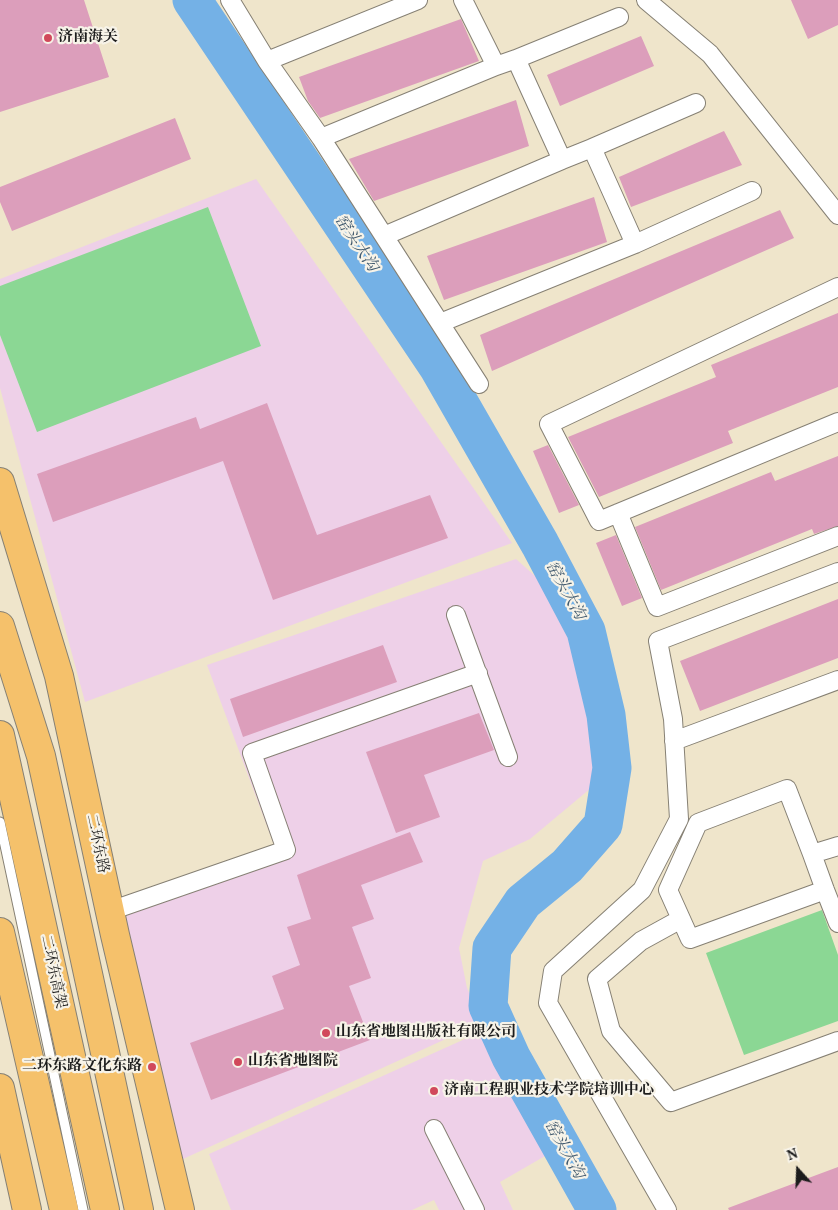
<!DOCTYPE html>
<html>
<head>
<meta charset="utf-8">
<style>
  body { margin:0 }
  #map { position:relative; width:838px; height:1210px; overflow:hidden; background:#efe5cb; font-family:Vollkorn,serif }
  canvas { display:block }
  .north { position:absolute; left:773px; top:1145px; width:50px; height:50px; -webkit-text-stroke:4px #f7f3e8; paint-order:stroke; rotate:340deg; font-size:14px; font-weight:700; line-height:20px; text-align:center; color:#1c1c1c }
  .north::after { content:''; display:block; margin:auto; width:18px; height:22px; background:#1c1c1c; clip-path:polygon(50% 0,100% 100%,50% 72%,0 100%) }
</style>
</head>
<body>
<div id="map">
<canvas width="838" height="1210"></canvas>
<div class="north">N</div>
</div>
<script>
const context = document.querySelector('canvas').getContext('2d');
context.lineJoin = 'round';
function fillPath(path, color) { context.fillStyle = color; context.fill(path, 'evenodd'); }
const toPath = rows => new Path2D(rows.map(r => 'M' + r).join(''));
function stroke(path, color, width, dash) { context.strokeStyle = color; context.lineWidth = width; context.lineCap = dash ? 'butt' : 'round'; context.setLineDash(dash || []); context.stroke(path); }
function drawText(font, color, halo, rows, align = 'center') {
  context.font = font + ' Vollkorn,"Noto Serif SC",serif'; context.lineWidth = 4.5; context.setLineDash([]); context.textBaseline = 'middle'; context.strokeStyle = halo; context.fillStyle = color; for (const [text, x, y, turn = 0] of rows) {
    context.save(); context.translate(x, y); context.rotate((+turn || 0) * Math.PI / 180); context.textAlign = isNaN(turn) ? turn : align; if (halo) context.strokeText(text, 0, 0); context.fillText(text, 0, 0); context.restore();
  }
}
const built = toPath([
  [256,179,512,543,85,702,0,388,0,279],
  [516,559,544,584,586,631,609,705,591,788,530,839,483,861,459,948,467,988,483,1022,183,1159,122,917,280,861,207,665],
  [485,1030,552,1152,500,1182,513,1210,439,1210,434,1200,412,1210,231,1210,209,1154]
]);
const green = toPath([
  [208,207,261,346,37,432,0,335,0,286],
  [822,910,838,955,838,1021,744,1055,706,953]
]);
const river = toPath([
  [192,0,439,368,540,544,586,631,606,715,612,768,603,825,567,866,523,902,492,948,488,1006,511,1057,597,1210]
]);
const building = toPath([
  [0,0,84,0,109,77,0,112],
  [791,0,838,0,838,25,808,39],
  [461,19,479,61,320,118,308,101,299,77],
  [641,36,654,66,560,106,547,75],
  [516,100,529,146,374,201,349,159],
  [175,118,191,159,12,231,0,202,0,187],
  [724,131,742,165,631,207,619,177],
  [594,197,607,242,444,300,427,256],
  [780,210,794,238,492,371,480,335],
  [838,313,838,387,728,431,733,443,599,497,568,437,716,377,711,365],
  [267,403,317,535,430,495,448,538,273,600,223,461,53,522,37,474,196,417,200,429],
  [548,445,579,505,559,513,533,451],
  [838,456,838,526,814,534,812,529,661,590,635,527,771,472,775,481],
  [616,535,642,598,622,606,596,543],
  [838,599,838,658,700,711,680,661],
  [383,645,397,682,243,737,230,699],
  [479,713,494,750,424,775,440,817,396,833,366,752],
  [410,832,423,862,361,885,374,919,352,927,371,978,349,986,370,1040,211,1100,190,1043,284,1009,272,976,300,965,287,927,311,919,297,875],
  [838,1167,838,1210,729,1210,728,1208]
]);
const service = toPath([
  [0,822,83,1210]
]);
const minor = toPath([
  [230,0,267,61,321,138,479,384],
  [463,0,496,66,516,59,562,160,592,148,635,244],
  [646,0,710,54,838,215],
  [516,59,619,17],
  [267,61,418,0],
  [321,138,496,66],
  [592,148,696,103],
  [384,236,562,160],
  [838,287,549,424,599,521,838,422],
  [440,323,635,244,752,191],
  [618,513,657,607,838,536],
  [456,615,508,757],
  [674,741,838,680],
  [812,854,838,846],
  [825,890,690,939,668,890,698,823,787,789,812,854,825,890,838,923],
  [110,911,286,850,252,753,478,673],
  [681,919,641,941,597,979,611,1031,671,1102,838,1041],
  [434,1129,475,1210],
  [667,1210,548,1003,553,971,642,890,679,819,673,719,658,641,838,572]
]);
const trunk = toPath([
  [0,482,59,676,115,935,180,1210],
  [0,626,41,756,139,1210],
  [0,735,105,1210],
  [0,932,64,1210],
  [0,1088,27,1210]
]);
const markers = [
  [48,38,5,"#d1495b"],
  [326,1033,5,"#d1495b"],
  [238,1062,5,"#d1495b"],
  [152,1067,5,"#d1495b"],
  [434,1091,5,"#d1495b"]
];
const poiNames = [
  ["济南海关",58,38],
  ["山东省地图出版社有限公司",336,1033],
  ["山东省地图院",248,1062],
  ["二环东路文化东路",142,1067,"right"],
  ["济南工程职业技术学院培训中心",444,1091]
];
const streetNames = [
  ["二环东路",96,844,78],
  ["二环东高架",52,972,78]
];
const waterNames = [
  ["窑头大沟",355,244,56],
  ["窑头大沟",564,591,61],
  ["窑头大沟",563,1150,61]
];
fillPath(built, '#eed0e8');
fillPath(green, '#8bd794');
stroke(river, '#74b1e6', 39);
fillPath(building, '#dc9ebb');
stroke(service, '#868074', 11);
stroke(minor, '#868074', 20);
stroke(trunk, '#868074', 30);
stroke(service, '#fff', 9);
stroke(minor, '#fff', 18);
stroke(trunk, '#f5c16b', 28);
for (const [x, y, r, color] of markers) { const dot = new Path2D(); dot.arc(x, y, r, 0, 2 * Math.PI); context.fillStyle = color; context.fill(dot); stroke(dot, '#f7f3e8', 2); }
drawText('bold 15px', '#1c1c1c', '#f7f3e8', poiNames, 'left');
drawText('15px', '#1c1c1c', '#f7f3e8', streetNames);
drawText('italic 16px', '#3f586d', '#f7f3e8', waterNames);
</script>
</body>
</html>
